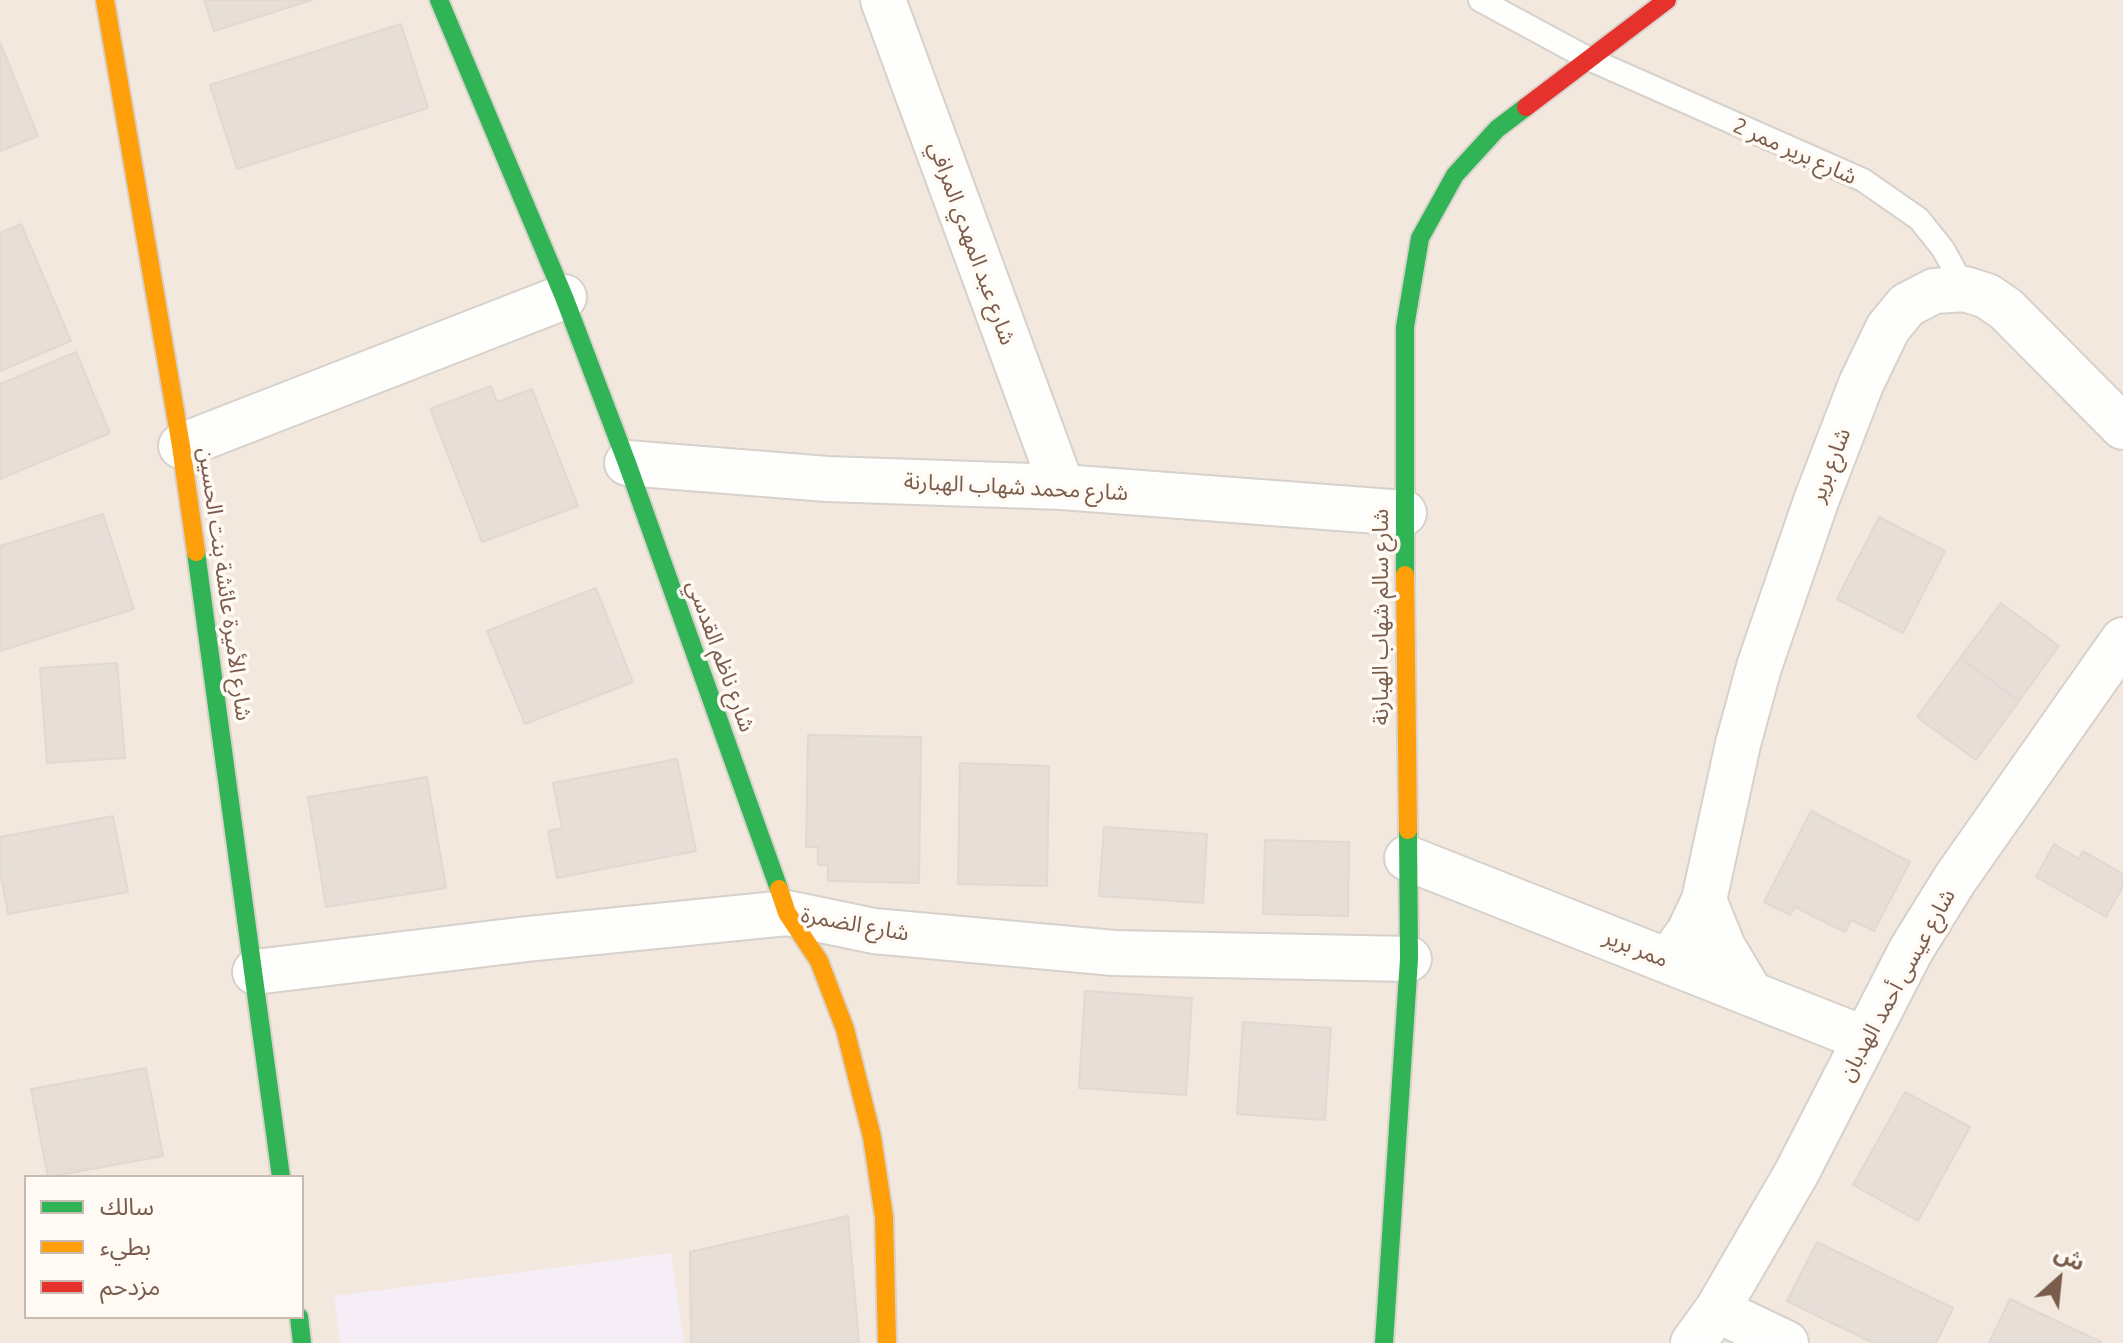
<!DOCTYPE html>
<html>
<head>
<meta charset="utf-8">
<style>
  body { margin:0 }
  #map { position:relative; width:2123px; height:1343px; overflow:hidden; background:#f9f5f0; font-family:Ubuntu,"Noto Sans Arabic",sans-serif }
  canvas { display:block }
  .legend { position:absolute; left:24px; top:1175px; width:280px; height:144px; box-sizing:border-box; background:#fffaf3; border:2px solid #cabbb1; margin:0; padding:10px 14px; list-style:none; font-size:24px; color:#7a5c4d }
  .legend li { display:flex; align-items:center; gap:16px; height:40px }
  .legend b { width:40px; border:2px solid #cabbb1 }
  .north { position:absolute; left:2019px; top:1239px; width:80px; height:80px; -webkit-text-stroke:6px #fffaf3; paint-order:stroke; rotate:27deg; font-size:22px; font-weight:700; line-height:32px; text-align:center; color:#7a5c4d }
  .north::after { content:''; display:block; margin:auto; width:28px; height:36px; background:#7a5c4d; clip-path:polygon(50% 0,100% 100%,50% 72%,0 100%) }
</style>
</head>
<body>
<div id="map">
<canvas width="2123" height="1343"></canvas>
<ul class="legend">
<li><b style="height:10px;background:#30b455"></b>سالك</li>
<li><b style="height:10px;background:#ff9f0a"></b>بطيء</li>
<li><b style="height:10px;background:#e5322d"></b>مزدحم</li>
</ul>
<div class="north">ش</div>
</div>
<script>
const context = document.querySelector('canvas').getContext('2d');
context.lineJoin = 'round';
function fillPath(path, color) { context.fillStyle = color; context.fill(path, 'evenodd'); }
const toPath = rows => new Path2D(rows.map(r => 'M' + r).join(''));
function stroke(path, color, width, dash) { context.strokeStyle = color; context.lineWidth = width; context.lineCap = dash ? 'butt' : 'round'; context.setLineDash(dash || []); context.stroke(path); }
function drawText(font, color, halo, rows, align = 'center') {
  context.font = font + ' Ubuntu,"Noto Sans Arabic",sans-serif'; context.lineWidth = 7; context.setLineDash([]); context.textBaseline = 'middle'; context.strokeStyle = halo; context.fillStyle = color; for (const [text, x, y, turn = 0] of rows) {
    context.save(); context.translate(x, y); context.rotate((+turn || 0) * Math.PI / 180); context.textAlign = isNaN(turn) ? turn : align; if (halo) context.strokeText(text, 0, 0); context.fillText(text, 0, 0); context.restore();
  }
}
const residential = toPath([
  [0,0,2123,0,2123,1343,0,1343],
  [26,1177,302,1177,302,1317,26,1317]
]);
const education = toPath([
  [671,1253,684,1343,340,1343,334,1296]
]);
const building = toPath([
  [204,0,312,0,214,31,204,0],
  [401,24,428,108,237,169,210,85,401,24],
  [0,42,38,136,0,151,0,42],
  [21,224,71,341,0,371,0,233,21,224],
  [76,352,110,433,0,479,0,384,76,352],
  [491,386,497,402,532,389,578,506,482,542,430,409,491,386],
  [103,514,134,609,0,651,0,546,103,514],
  [1879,517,1945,551,1903,633,1837,599,1879,517],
  [596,588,633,682,525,724,487,631,596,588],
  [2001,603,2059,646,2019,701,1960,658,2001,603],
  [1960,658,2019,701,1976,760,1917,717,1960,658],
  [117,663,125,758,47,763,40,668,117,663],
  [808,735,921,737,919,883,828,881,828,865,818,865,818,847,806,847,808,735],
  [677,759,696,851,557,878,548,831,562,828,553,783,677,759],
  [960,763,1049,766,1047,886,958,884,960,763],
  [427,777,446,888,326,907,308,797,427,777],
  [1811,811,1910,862,1874,931,1851,920,1845,932,1795,907,1790,915,1764,902,1811,811],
  [113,816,128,892,8,914,0,870,0,837,113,816],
  [1104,827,1207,834,1203,903,1099,896,1104,827],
  [1265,840,1349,842,1348,916,1263,914,1265,840],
  [2054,844,2079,859,2083,851,2123,874,2123,886,2106,917,2036,877,2054,844],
  [1085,991,1192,998,1186,1095,1079,1088,1085,991],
  [1243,1022,1331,1028,1325,1120,1237,1114,1243,1022],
  [146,1068,163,1156,48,1177,31,1089,146,1068],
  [1905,1092,1970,1127,1918,1221,1853,1185,1905,1092],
  [848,1216,859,1343,691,1343,690,1252,848,1216],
  [1817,1242,1953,1308,1936,1343,1873,1343,1787,1301,1817,1242],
  [2010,1299,2101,1342,2101,1343,1989,1343,2010,1299]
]);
const lane = toPath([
  [1480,0,1589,59,1863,180,1919,219,1943,249,1965,289]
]);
const street = toPath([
  [883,0,1062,487],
  [181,446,564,297],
  [627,463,827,479,1062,487,1404,513],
  [1407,858,1865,1039],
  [1704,900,1723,947,1751,994],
  [1668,961,1689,932,1704,900,1738,744,1759,667,1816,501,1861,384,1888,328,1907,305,1934,291,1965,289,1987,296,2006,309,2123,427],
  [255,972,527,939,787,913,874,931,1114,953,1409,959],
  [1717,1310,1786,1343],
  [1693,1343,1717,1310,1796,1174,1911,950,1955,879,2123,640]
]);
const fast = toPath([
  [439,0,564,297,627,463,779,889],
  [196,552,281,1177],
  [1405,575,1405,327,1420,238,1455,175,1497,129,1526,107],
  [299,1317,302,1343],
  [1384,1343,1409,959,1408,830]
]);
const slow = toPath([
  [105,0,181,446,196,552],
  [1405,575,1408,830],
  [779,889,787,913,819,961,845,1029,872,1137,884,1217,887,1343]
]);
const jam = toPath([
  [1526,107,1667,0]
]);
const streetNames = [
  ["شارع برير ممر 2",1795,151,24],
  ["شارع عبد المهدي المرافي",972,243,70],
  ["شارع برير",1830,465,-69],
  ["شارع محمد شهاب الهبارنة",1016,487,3],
  ["شارع الأميرة عائشة بنت الحسين",225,584,82],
  ["شارع سالم شهاب الهبارنة",1381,617,-90],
  ["شارع ناظم القدسي",721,656,70],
  ["شارع الضمرة",855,924,10],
  ["ممر برير",1636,948,22],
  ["شارع عيسى أحمد الهدبان",1897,985,-61]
];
fillPath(residential, '#f2e8de');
fillPath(education, '#f6eef6');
fillPath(building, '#e6ded7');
stroke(building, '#e2d8d2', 2);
stroke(lane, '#d7d1cb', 26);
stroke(street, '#d7d1cb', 48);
stroke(fast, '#d9d2cb', 22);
stroke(slow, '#d9d2cb', 22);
stroke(jam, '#d9d2cb', 22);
stroke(lane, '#fefefd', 22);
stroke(street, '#fefefd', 44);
stroke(fast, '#30b455', 18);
stroke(slow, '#ff9f0a', 18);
stroke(jam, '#e5322d', 18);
drawText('22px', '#7a5c4d', '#fffaf3', streetNames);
</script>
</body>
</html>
